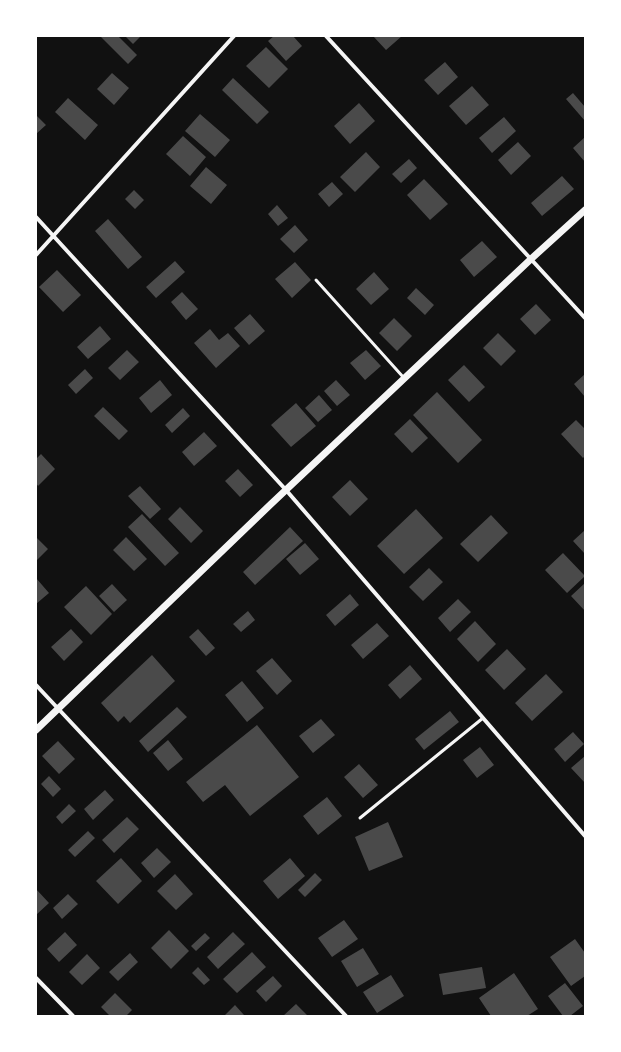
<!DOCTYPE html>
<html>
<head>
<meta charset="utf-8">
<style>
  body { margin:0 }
  #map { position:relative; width:621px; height:1052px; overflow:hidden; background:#111; font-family:Arial,sans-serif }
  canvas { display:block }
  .frame { position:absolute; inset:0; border:37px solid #fff; pointer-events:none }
</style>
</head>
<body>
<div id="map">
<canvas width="621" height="1052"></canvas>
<div class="frame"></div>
</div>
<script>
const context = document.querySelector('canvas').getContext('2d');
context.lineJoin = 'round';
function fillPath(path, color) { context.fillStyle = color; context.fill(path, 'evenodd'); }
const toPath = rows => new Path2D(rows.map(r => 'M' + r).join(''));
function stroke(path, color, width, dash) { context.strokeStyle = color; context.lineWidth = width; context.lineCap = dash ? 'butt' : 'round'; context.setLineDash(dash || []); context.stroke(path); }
const building = toPath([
  [100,36,118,36,137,55,128,64],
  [125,36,141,36,133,44],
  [274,36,293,36,302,46,286,61,268,41],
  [373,36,402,36,386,50],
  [266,47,288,69,269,88,246,66],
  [445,62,458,77,438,95,424,80],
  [112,73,129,88,114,105,97,89],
  [233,78,269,112,257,124,222,90],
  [472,86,489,105,466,125,449,106],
  [573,93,585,107,585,121,566,99],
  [68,98,98,125,85,140,55,112],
  [359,103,375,121,350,144,334,126],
  [200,114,230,140,215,157,185,131],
  [36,115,46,125,36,134],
  [504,117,516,131,492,153,479,138],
  [183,136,206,157,190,176,166,154],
  [585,137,585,162,573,148],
  [518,142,531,156,511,175,498,160],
  [366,152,380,167,355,192,340,177],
  [409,159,417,168,401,183,392,174],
  [206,167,227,185,211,204,190,186],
  [562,176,574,189,542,216,531,203],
  [424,179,448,204,430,220,407,195],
  [332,182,343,194,329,207,318,194],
  [134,190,144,200,135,209,125,199],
  [277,205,288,218,278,226,268,214],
  [108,219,142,257,128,269,95,231],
  [295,225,308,240,294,253,280,239],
  [482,241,497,257,474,277,460,260],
  [175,261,185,272,156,298,146,287],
  [295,262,311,280,292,298,275,279],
  [57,270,81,295,63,312,39,287],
  [374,272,389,289,371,305,356,289],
  [416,288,434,305,425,315,407,298],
  [182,292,198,309,186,320,171,302],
  [536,304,551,320,535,335,520,319],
  [250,314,265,331,249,345,234,328],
  [394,318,412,336,397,351,379,333],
  [100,326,111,339,88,359,77,347],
  [210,329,219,340,228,333,240,346,216,368,194,343],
  [498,333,516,351,501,366,483,348],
  [127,350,139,362,120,380,108,368],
  [366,350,381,366,365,380,350,363],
  [464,365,485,387,469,402,448,380],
  [85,369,93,378,76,394,68,385],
  [585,374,585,397,574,384],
  [160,380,172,395,151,413,139,398],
  [336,380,350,395,337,406,324,391],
  [437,392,482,440,458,463,413,415],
  [319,395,332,410,318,422,305,408],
  [296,403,316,426,291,447,271,425],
  [103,407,128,431,119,440,94,416],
  [183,408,190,416,172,433,165,425],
  [410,419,428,438,412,453,394,434],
  [576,420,585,429,585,456,583,458,561,434],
  [204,432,217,446,194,466,182,452],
  [41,454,55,469,38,486,36,483,36,459],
  [238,469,253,485,240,497,225,481],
  [350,480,368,499,350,516,332,497],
  [140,486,161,509,150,519,128,496],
  [180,507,203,531,191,543,168,519],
  [416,509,443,538,404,574,377,546],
  [142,514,179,553,165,566,128,527],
  [491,515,508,533,478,562,460,544],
  [290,527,303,541,255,585,243,572],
  [585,530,585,554,573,541],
  [36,537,48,549,36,561],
  [126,537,147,559,134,571,113,550],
  [305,543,319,559,300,575,286,559],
  [563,553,585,576,567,593,545,570],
  [429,568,443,582,423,601,409,587],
  [36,578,49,593,36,604],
  [585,583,585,611,571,596],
  [112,584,127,600,114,612,99,596],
  [86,586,112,614,91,635,64,607],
  [350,594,359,605,335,626,326,615],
  [458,599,471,612,450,632,438,618],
  [248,611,255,620,241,632,233,624],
  [475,621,496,644,478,662,457,639],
  [377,623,389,636,363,659,351,645],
  [71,629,83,642,64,661,51,647],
  [198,629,215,648,206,656,189,637],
  [507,649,526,669,504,690,485,670],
  [152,655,175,681,130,723,124,716,118,722,101,703],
  [272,658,292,681,277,695,256,671],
  [410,665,422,679,400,699,388,685],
  [546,674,563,692,532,721,515,703],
  [242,681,264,708,247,722,225,695],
  [177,707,187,717,148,752,139,741],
  [450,711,459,722,424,750,415,739],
  [321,719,335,735,313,753,299,736],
  [257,725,299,777,250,816,225,785,203,802,186,782],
  [573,732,584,744,565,762,554,749],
  [168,740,183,759,168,771,153,753],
  [58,741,75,759,59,774,42,756],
  [480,747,494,765,477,778,463,760],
  [585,756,585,783,571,768],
  [359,764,378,785,363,798,344,777],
  [49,776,61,789,53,797,41,784],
  [105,790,114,800,93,820,84,809],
  [327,797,342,816,318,835,303,816],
  [69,804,76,811,62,824,56,817],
  [127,817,139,829,114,853,102,840],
  [388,822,403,857,369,871,355,837],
  [88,831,95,838,75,857,68,850],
  [157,848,171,862,154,878,141,863],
  [121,858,142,881,118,904,96,881],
  [290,858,305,876,278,899,263,881],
  [315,873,322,880,305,897,298,890],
  [175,874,193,894,176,910,157,891],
  [36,889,49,903,36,915],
  [68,894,78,904,62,919,53,908],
  [344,920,358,939,332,957,318,938],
  [169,930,189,951,171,969,151,948],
  [65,932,77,945,59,962,47,949],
  [233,932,245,944,218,969,207,957],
  [205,933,210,938,196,951,191,946],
  [575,939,585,953,585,976,571,986,550,957],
  [363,948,379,974,357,987,341,961],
  [252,952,266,967,237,993,223,979],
  [130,953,138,962,118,981,109,972],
  [87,954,100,968,82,985,69,972],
  [198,967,210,980,204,985,192,973],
  [482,967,486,988,443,995,439,974],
  [514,973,538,1009,527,1016,491,1016,479,998],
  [391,975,404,996,377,1013,363,992],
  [273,976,282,986,266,1002,256,991],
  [565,983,583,1006,570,1016,563,1016,548,996],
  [115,993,132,1010,126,1016,110,1016,101,1007],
  [296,1004,307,1015,306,1016,283,1016],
  [235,1005,244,1015,224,1016]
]);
const service = toPath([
  [316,280,404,378],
  [360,818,483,718]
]);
const minor = toPath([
  [326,36,585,318],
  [36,217,286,490,585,836],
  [36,255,234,36],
  [36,685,346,1016],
  [36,978,73,1016]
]);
const tertiary = toPath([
  [36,730,271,504,531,259,585,210]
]);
fillPath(building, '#4a4a4a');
stroke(service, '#f5f5f5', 3);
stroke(minor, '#f5f5f5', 4);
stroke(tertiary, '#f5f5f5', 7);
</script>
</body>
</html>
